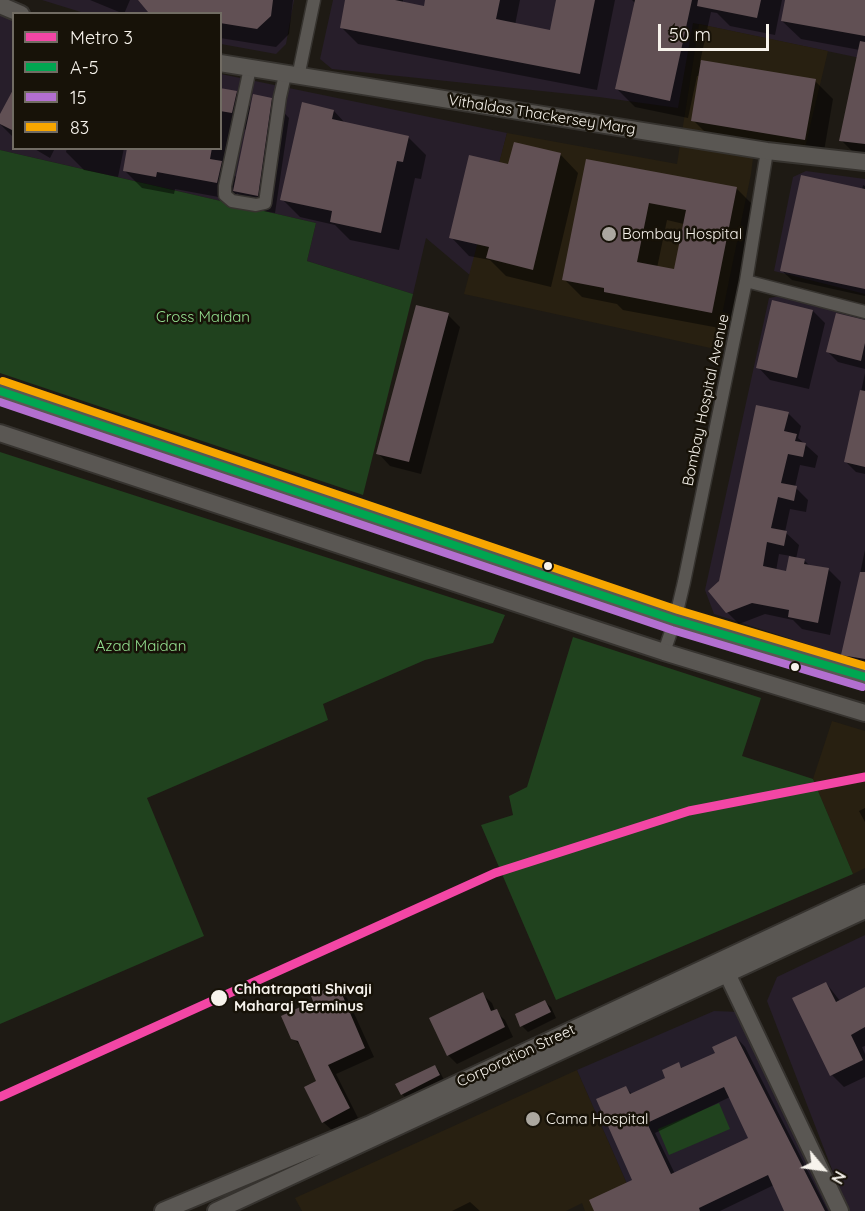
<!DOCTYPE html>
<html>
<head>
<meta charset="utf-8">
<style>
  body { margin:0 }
  #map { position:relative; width:865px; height:1211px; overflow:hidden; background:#1e1a14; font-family:Quicksand,sans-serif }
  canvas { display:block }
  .legend { position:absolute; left:12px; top:12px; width:210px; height:138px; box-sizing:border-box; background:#171208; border:2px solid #716c63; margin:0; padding:8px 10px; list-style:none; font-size:18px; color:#f7f3ec }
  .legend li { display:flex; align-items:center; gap:12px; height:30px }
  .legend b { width:30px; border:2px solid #716c63 }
  .north { position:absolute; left:793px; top:1139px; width:60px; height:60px; -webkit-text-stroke:4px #171208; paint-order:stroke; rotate:119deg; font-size:16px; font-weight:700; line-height:24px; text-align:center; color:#f7f3ec }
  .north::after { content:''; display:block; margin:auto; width:21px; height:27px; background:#f7f3ec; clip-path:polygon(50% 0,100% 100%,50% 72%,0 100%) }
  .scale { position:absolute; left:658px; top:24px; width:111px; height:27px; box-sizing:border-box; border:3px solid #f7f3ec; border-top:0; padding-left:8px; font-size:18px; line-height:21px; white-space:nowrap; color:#f7f3ec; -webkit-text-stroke:4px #171208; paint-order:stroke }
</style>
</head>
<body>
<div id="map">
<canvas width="865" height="1211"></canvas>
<ul class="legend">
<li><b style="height:8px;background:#f346a5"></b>Metro 3</li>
<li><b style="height:8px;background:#00a651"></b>A-5</li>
<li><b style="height:8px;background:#b36fd0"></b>15</li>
<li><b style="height:8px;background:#f7a600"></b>83</li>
</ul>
<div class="north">N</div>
<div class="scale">50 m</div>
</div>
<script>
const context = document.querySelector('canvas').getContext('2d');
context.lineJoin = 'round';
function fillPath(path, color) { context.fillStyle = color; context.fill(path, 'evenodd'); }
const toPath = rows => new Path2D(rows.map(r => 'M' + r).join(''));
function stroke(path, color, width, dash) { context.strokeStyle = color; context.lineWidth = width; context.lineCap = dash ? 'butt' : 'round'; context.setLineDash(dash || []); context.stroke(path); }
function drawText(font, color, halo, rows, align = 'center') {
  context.font = font + ' Quicksand,sans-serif'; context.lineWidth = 5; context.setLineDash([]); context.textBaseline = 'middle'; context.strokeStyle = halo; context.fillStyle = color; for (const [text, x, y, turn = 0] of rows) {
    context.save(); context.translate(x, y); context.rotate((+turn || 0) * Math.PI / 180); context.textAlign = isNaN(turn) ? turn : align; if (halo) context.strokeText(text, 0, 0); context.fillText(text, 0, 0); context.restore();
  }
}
const commercial = toPath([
  [42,0,294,0,286,44,276,54,221,44,220,14,84,13],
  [333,0,865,0,865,59,693,23,678,108,599,97,332,69,320,59],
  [0,14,13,21,14,148,220,148,221,74,507,133,471,276,426,238,413,294,307,261,316,223,0,150],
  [806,171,865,179,865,294,774,271,793,177],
  [780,296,865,316,865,663,714,614,705,590,769,298],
  [865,935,865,1211,848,1211,767,1001,777,977]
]);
const built = toPath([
  [699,24,828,51,805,148,755,142,751,174,715,349,464,294,507,133,677,164],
  [832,721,865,731,865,868,853,874,813,779],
  [577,1070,639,1211,585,1211,582,1203,566,1211,302,1211,295,1198]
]);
const education = toPath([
  [714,1011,741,1012,836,1211,639,1211,577,1070]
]);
const green = toPath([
  [0,150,316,223,307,261,413,294,363,495,0,373],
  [0,452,505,615,493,643,425,660,323,704,328,720,147,798,204,936,0,1024],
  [573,637,761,698,742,756,813,779,853,874,556,1000,481,825,513,815,509,796,527,787],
  [719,1103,730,1129,669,1155,658,1129]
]);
const shadow = toPath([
  [90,0,130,0,124,14],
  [140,0,293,0,289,34,276,47,220,38,220,14,152,14],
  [347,0,403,0,403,3,425,7,427,0,520,0,515,25,551,32,557,0,615,0,597,90,358,44,341,27],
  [632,0,782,0,775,35,730,26,717,13,711,12,700,62,815,81,833,99,823,157,711,138,693,120,700,76,697,76,688,118,635,107,617,89,636,4],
  [786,0,865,0,865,51,801,39,782,21],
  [865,61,865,154,853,152,841,140],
  [220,88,236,93,252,108,271,99,289,118,275,213,253,209,237,193,235,200,175,189,174,194,142,188,124,170,128,148,220,148],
  [237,128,247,130,237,178,229,170],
  [14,91,14,138,0,124,0,118],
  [334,111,346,124,408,137,426,155,421,179,415,178,399,250,350,240,335,225,300,217,282,199],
  [33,148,55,148,50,158],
  [67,148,124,148,118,177,84,170,66,152],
  [560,154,578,173,551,287,506,276,490,260,469,256,451,237,510,166],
  [587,160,736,188,754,206,730,330,623,310,617,304,582,297,564,279],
  [667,220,684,224,675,271,657,268],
  [863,185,865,186,865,296,792,280,781,270,862,190],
  [813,311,825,323,809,389,770,380,758,367],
  [448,315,460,327,421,474,390,466,378,453],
  [865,321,865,369,838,362,828,352],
  [865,373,865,474,856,472,846,462],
  [788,413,801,426,798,438,818,456,815,468,800,465,795,487,808,500,806,512,790,509,785,532,799,545,796,559,804,560,811,567,829,570,841,582,830,635,802,629,793,620,765,614,739,624,727,612,721,582],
  [779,554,791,556,788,573,776,571],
  [865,550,865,667,854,665,843,654],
  [865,808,865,822,859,811],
  [826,983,840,1001,865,989,865,1046,862,1047,865,1054,865,1077,844,1087,832,1075],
  [338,989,347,998,374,1057,336,1074,358,1118,333,1131,323,1122,318,1082,303,1048,293,1038,328,994],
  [482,994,492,1003,495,1011,505,1020,513,1037,457,1064,448,1055],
  [545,1002,551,1007,556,1018,528,1032,522,1026],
  [736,1037,745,1047,828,1211,786,1211,774,1185,720,1211,595,1211,634,1180,626,1088,632,1094,667,1078,678,1064,683,1069,717,1053],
  [730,1097,750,1139,675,1174,655,1133],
  [435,1066,440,1072,445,1082,408,1100,402,1094],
  [470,1202,480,1211,452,1211]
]);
const building = toPath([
  [138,0,273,0,271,16,257,29,220,23,220,14,148,12],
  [345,0,395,0,424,6,425,0,500,0,496,19,550,30,556,0,595,0,580,74,340,28],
  [635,0,692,0,670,101,615,89],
  [698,0,761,0,757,18,697,6],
  [785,0,865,0,865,36,781,21],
  [860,41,865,42,865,144,839,141],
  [701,60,816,79,805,140,691,121],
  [14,88,14,131,0,124,0,114],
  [220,88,237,91,232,113,220,111],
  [253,94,272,98,258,196,233,191],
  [302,102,334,110,332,119,409,136,403,162,397,161,381,233,330,222,332,211,280,200],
  [514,142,561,153,533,270,486,258,489,247,449,238,469,155,508,164],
  [127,148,212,148,210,159,222,161,217,183,157,172,156,177,123,171],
  [586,159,737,187,712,313,604,292,604,288,562,280],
  [649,203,686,210,674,269,637,262],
  [801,175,865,189,865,289,780,271],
  [772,300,813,310,797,378,756,368],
  [416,305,449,313,409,462,376,454],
  [836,313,865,320,865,343,861,361,826,352],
  [860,390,865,391,865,467,844,462],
  [756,405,789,412,784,431,797,434,795,441,806,443,803,457,788,454,781,483,797,486,794,501,778,497,771,528,787,531,784,546,767,542,763,566,786,571,789,556,805,559,804,564,829,568,818,623,788,617,789,610,752,603,726,613,708,591,719,581],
  [860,572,865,572,865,659,841,655],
  [826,982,836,1002,865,987,865,1027,851,1035,863,1060,830,1076,792,998],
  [339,987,365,1048,328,1065,350,1108,322,1123,304,1087,316,1081,298,1041,291,1039,281,1016,313,1001,311,996,326,989,328,992],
  [483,992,491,1011,497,1009,505,1027,447,1056,429,1018],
  [545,1000,551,1012,520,1027,515,1014],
  [736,1036,825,1211,784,1211,768,1175,699,1208,700,1211,594,1211,589,1200,632,1180,596,1099,626,1086,630,1094,665,1078,662,1070,679,1062,681,1068,715,1053,712,1047],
  [724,1087,748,1138,671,1174,647,1123],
  [435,1065,440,1075,401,1095,395,1084]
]);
const street = toPath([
  [250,68,225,186,225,195,232,201,256,205,265,203,280,97,285,75],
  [298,77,314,0],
  [746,281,865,312],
  [664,652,675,620,684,582,726,378,746,281,767,151]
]);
const secondary = toPath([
  [0,5,21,14],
  [220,63,767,151,865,162],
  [0,391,675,620,865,677],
  [0,433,664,652,865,713],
  [723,965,840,1211],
  [163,1211,368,1125,865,893],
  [216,1211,865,910]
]);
const bus1 = toPath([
  [0,391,675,620,865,677]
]);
const bus2 = toPath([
  [0,402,672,630,862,687]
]);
const bus3 = toPath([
  [3,381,678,610,865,666]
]);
const metro1 = toPath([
  [0,1097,495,873,689,811,865,777]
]);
const markers = [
  [609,234,8,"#aba7a0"],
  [548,566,5,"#f7f3ec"],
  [795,667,5,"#f7f3ec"],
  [219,998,9,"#f7f3ec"],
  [533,1119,8,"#aba7a0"]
];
const streetNames = [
  ["Vithaldas Thackersey Marg",542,115,9],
  ["Bombay Hospital Avenue",706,400,-78],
  ["Corporation Street",516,1056,-25]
];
const poiNames = [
  ["Bombay Hospital",622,234],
  ["Cama Hospital",546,1119]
];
const parkNames = [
  ["Cross Maidan",203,317],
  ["Azad Maidan",141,646]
];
const stopNames = [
  ["Chhatrapati Shivaji",234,989],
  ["Maharaj Terminus",234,1006]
];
fillPath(commercial, '#271e2a');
fillPath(built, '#282011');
fillPath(education, '#251e2a');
fillPath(green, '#20421e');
fillPath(shadow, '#0007');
fillPath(building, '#615054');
stroke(street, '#36332f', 15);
stroke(secondary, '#36332f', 20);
stroke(street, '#5a5753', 12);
stroke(secondary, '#5a5753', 16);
stroke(bus1, '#00a651', 8);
stroke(bus2, '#b36fd0', 8);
stroke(bus3, '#f7a600', 8);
stroke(metro1, '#f346a5', 9);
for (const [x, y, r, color] of markers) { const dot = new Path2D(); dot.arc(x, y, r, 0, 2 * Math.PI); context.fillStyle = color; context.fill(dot); stroke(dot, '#171208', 2); }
drawText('15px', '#f7f3ec', '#171208', streetNames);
drawText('15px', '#f7f3ec', '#171208', poiNames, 'left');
drawText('15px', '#94e090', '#171208', parkNames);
drawText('bold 15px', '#f7f3ec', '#171208', stopNames, 'left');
</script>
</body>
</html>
